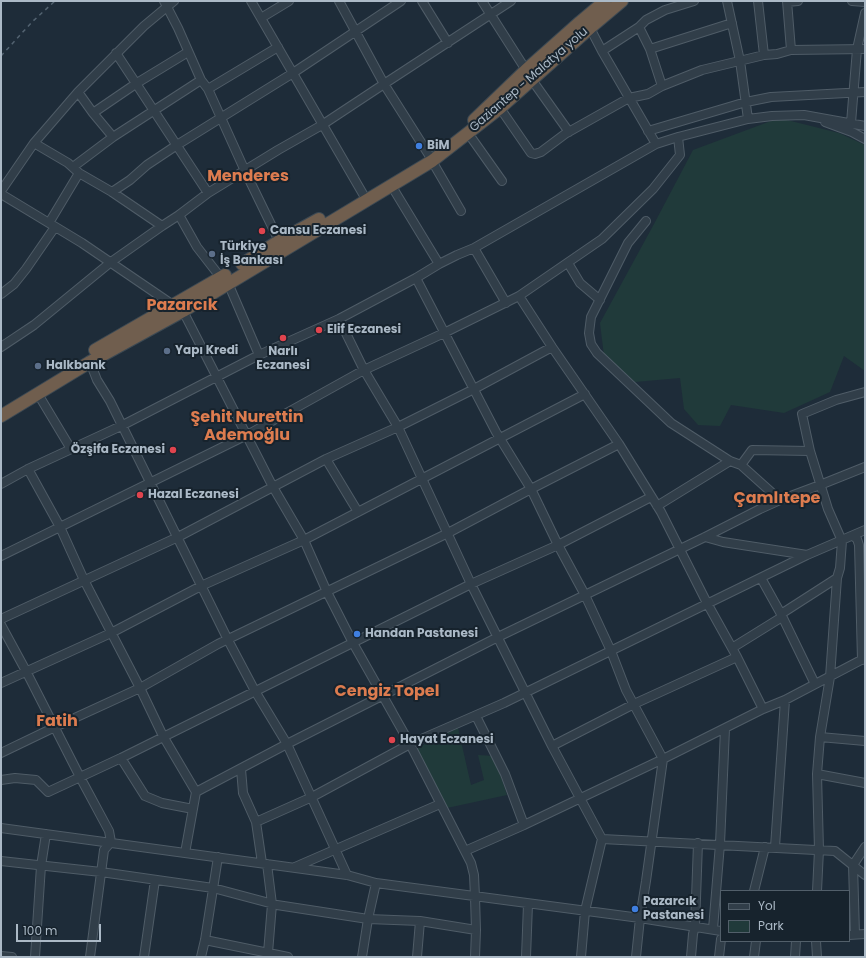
<!DOCTYPE html>
<html>
<head>
<meta charset="utf-8">
<style>
  body { margin:0 }
  #map { position:relative; width:866px; height:958px; overflow:hidden; background:#1e2c39; font-family:Poppins,sans-serif }
  canvas { display:block }
  .frame { position:absolute; inset:0; border:2px solid #abb9c6; pointer-events:none }
  .legend { position:absolute; left:720px; top:890px; width:130px; height:52px; box-sizing:border-box; background:#17232d; border:1px solid #525f6a; margin:0; padding:5px 7px; list-style:none; font-size:12px; color:#abb9c6 }
  .legend li { display:flex; align-items:center; gap:8px; height:20px }
  .legend b { width:20px; border:1px solid #525f6a }
  .scale { position:absolute; left:16px; top:924px; width:85px; height:18px; box-sizing:border-box; border:2px solid #abb9c6; border-top:0; padding-left:5px; font-size:12px; line-height:14px; white-space:nowrap; color:#abb9c6; -webkit-text-stroke:3px #17232d; paint-order:stroke }
</style>
</head>
<body>
<div id="map">
<canvas width="866" height="958"></canvas>
<div class="frame"></div>
<ul class="legend">
<li><b style="height:5px;background:#313e49"></b>Yol</li>
<li><b style="height:11px;background:#203a3a"></b>Park</li>
</ul>
<div class="scale">100 m</div>
</div>
<script>
const context = document.querySelector('canvas').getContext('2d');
context.lineJoin = 'round';
function fillPath(path, color) { context.fillStyle = color; context.fill(path, 'evenodd'); }
const toPath = rows => new Path2D(rows.map(r => 'M' + r).join(''));
function stroke(path, color, width, dash) { context.strokeStyle = color; context.lineWidth = width; context.lineCap = dash ? 'butt' : 'round'; context.setLineDash(dash || []); context.stroke(path); }
function drawText(font, color, halo, rows, align = 'center') {
  context.font = font + ' Poppins,sans-serif'; context.lineWidth = 4; context.setLineDash([]); context.textBaseline = 'middle'; context.strokeStyle = halo; context.fillStyle = color; for (const [text, x, y, turn = 0] of rows) {
    context.save(); context.translate(x, y); context.rotate((+turn || 0) * Math.PI / 180); context.textAlign = isNaN(turn) ? turn : align; if (halo) context.strokeText(text, 0, 0); context.fillText(text, 0, 0); context.restore();
  }
}
const green = toPath([
  [779,118,839,133,865,145,865,371,844,356,830,392,784,413,731,405,720,426,698,425,684,409,680,378,635,382,604,356,600,323,654,224,693,150],
  [458,728,471,785,484,780,478,755,494,756,507,795,447,808,417,748]
]);
const minor = toPath([
  [164,1,178,28,201,80,208,89,245,171,279,241],
  [251,1,363,194],
  [339,1,384,84,429,155],
  [422,1,448,43],
  [482,1,526,70],
  [727,1,740,61,748,119],
  [758,1,764,55],
  [787,1,791,50],
  [852,1,865,2],
  [787,2,798,1],
  [261,18,289,1],
  [639,27,650,49,662,86],
  [590,28,602,51,656,144],
  [650,49,732,23],
  [602,51,639,27,646,20,665,10,694,1],
  [116,53,208,193],
  [532,80,569,132],
  [208,89,278,47],
  [78,92,93,113,113,137],
  [500,108,531,153,535,154,541,152,565,134,629,98,648,94,662,86,702,70,764,55,777,54,791,50,865,49],
  [93,113,137,83,188,52],
  [825,122,852,132,865,139],
  [851,123,857,49,865,13],
  [648,131,746,102,771,97,865,92],
  [468,133,502,181],
  [34,143,68,163,79,173,112,192,162,226],
  [432,161,461,211],
  [73,167,113,137,201,80],
  [391,185,439,264],
  [1,191,34,143,78,92,144,26,174,1],
  [112,192,130,180,147,165,177,145,293,73,401,1],
  [1,194,82,243,173,305],
  [179,215,197,247,221,278],
  [646,221,628,243,591,317,589,333,591,344,597,353,671,423,730,461,741,465,780,500],
  [49,223,79,173],
  [474,248,506,303],
  [568,263,580,283,600,300],
  [416,278,496,432,531,489,558,545,585,595,611,651,626,690,663,759,646,881,640,918,636,957],
  [228,283,259,355],
  [1,294,14,284,26,269,55,227],
  [519,296,552,347,619,444,661,512,707,603,737,657,763,709],
  [183,311,273,487,304,540,327,592,353,643,410,744,471,863,474,875,475,897,476,930,475,957],
  [339,319,364,370,398,427,471,584,552,746,602,839,835,851,865,875],
  [1,347,34,325,111,262,162,226,179,215,208,193,278,150,322,125,384,84,511,1],
  [90,362,97,380,110,401,228,640,255,691,287,744,347,875],
  [38,394,71,449],
  [326,459,358,512],
  [741,465,752,450,810,451],
  [28,469,60,527,84,580,140,688,163,736,196,792,185,853],
  [1,484,28,469,121,426,259,355,339,319,416,278,439,264,457,255,474,248,656,144,678,137,748,119,772,116,804,115,865,126],
  [657,506,730,461],
  [853,536,857,539,859,545,862,660],
  [705,537,723,542,807,555],
  [1,556,247,435,364,370,444,333,519,296,602,239,653,189,680,155,678,137],
  [761,578,781,614,815,684],
  [781,614,837,578],
  [1,619,178,537,326,459,398,427,474,389,552,347],
  [1,625,26,671,80,777,109,831,111,842,104,850,90,957],
  [732,648,782,617],
  [1,683,111,633,201,586,304,540,585,394],
  [476,716,505,774,524,825],
  [820,737,865,741],
  [552,746,634,704,737,657],
  [1,753,55,727,140,688,218,644,448,533,531,489,619,444],
  [121,758,145,796,162,803,193,809],
  [241,769,243,793,256,822,262,863],
  [817,774,865,783],
  [1,780,15,778,36,780,48,792,121,758,471,584,558,545,651,497],
  [196,792,287,744,498,637,705,537,760,509,780,500,820,485,865,467],
  [256,822,312,797,410,744,504,703,807,555,865,530],
  [1,828,347,875,376,883,640,918,721,931],
  [775,847,785,700],
  [465,851,524,825,663,759,763,709,785,700,865,658],
  [1,861,101,872,213,888,277,905,368,919,420,921,476,930],
  [267,864,272,904,268,953],
  [295,867,440,804],
  [754,891,765,847],
  [817,891,819,850,817,774,820,737,830,677,837,578,840,568,842,541,828,509,810,451,802,414,836,400,865,392],
  [713,929,720,844,725,729],
  [855,934,853,865,865,847],
  [849,935,865,934],
  [205,940,288,957],
  [816,941,817,957],
  [1,956,12,957],
  [35,957,41,866,46,834],
  [144,957,155,880],
  [201,957,205,940,218,857],
  [362,957,368,919,376,883],
  [417,957,420,921],
  [526,957,528,904],
  [581,957,585,911,602,839],
  [691,957,693,934,695,926,698,843],
  [719,957,721,939],
  [754,957,756,941],
  [795,957,796,941]
]);
const highway = toPath([
  [474,120,526,70,580,22,605,1],
  [242,264,279,241,319,219],
  [95,350,225,275],
  [1,416,90,362,183,311,432,161,500,108,590,28,622,1]
]);
const rail = toPath([
  [1,56,32,22,55,1]
]);
const markers = [
  [419,146,4,"#3f7fe0"],
  [262,231,4,"#e0444e"],
  [212,254,4,"#5c6f8a"],
  [319,330,4,"#e0444e"],
  [283,338,4,"#e0444e"],
  [167,351,4,"#5c6f8a"],
  [38,366,4,"#5c6f8a"],
  [173,450,4,"#e0444e"],
  [140,495,4,"#e0444e"],
  [357,634,4,"#3f7fe0"],
  [392,740,4,"#e0444e"],
  [635,909,4,"#3f7fe0"]
];
const streetNames = [
  ["Gaziantep - Malatya yolu",529,80,-41]
];
const poiNames = [
  ["BiM",427,146],
  ["Cansu Eczanesi",270,231],
  ["Türkiye",220,247],
  ["İş Bankası",220,261],
  ["Elif Eczanesi",327,330],
  ["Yapı Kredi",175,351],
  ["Narlı",283,352,"center"],
  ["Eczanesi",283,366,"center"],
  ["Halkbank",46,366],
  ["Özşifa Eczanesi",165,450,"right"],
  ["Hazal Eczanesi",148,495],
  ["Handan Pastanesi",365,634],
  ["Hayat Eczanesi",400,740],
  ["Pazarcık",643,902],
  ["Pastanesi",643,916]
];
const districtNames = [
  ["Menderes",248,177],
  ["Pazarcık",182,306],
  ["Şehit Nurettin",247,418],
  ["Ademoğlu",247,436],
  ["Çamlıtepe",777,499],
  ["Cengiz Topel",387,692],
  ["Fatih",57,722]
];
fillPath(green, '#203a3a');
stroke(minor, '#4f5c67', 10);
stroke(highway, '#3c4953', 14);
stroke(minor, '#313e49', 8);
stroke(highway, '#705e4e', 12);
stroke(rail, '#536371', 1.5, [4, 4]);
for (const [x, y, r, color] of markers) { const dot = new Path2D(); dot.arc(x, y, r, 0, 2 * Math.PI); context.fillStyle = color; context.fill(dot); stroke(dot, '#17232d', 1.5); }
drawText('12px', '#abb9c6', '#17232d', streetNames);
drawText('bold 12px', '#abb9c6', '#17232d', poiNames, 'left');
drawText('bold 16px', '#dd7c4f', '#17232d', districtNames);
</script>
</body>
</html>
